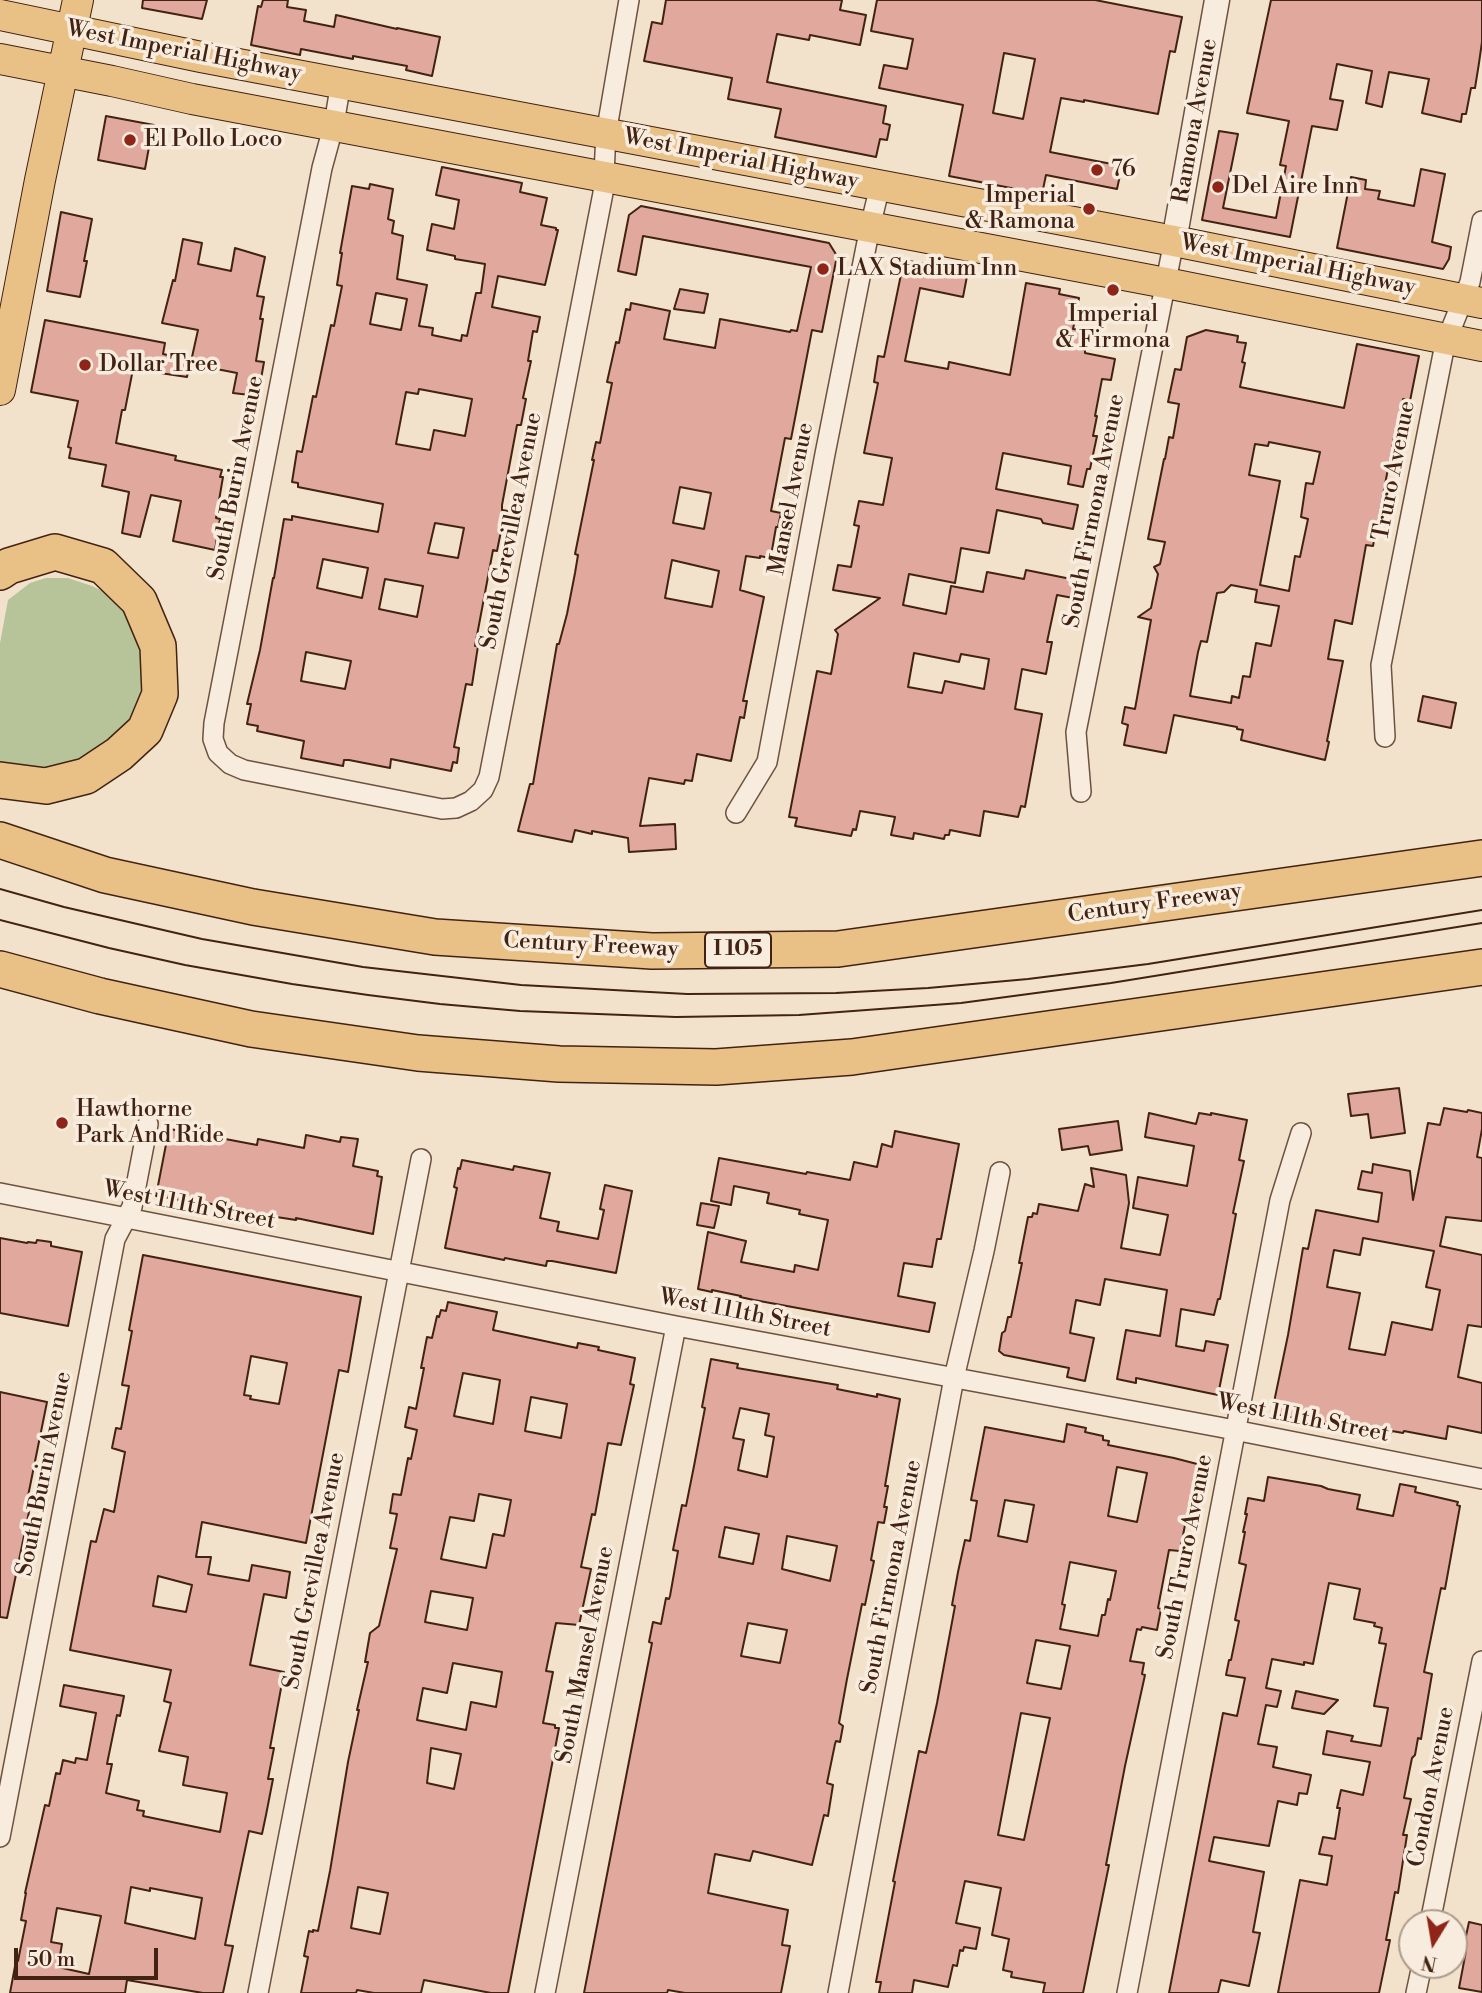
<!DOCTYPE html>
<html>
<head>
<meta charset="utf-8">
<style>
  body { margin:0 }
  #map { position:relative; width:1482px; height:1993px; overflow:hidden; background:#f2e2cb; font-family:"Libre Bodoni",serif }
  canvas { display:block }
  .north { position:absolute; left:1398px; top:1909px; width:70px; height:70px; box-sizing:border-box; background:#f7ecdd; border:2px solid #af9b8c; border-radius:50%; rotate:191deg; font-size:19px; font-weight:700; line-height:28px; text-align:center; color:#422212 }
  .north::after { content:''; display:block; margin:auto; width:24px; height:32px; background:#8f2418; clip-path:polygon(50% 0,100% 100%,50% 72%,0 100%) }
  .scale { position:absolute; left:14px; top:1948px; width:144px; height:32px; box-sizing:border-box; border:4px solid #422212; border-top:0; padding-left:9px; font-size:21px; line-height:24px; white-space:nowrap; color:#422212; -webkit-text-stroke:5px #f7ecdd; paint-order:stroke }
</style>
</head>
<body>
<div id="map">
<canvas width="1482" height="1993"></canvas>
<div class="north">N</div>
<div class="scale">50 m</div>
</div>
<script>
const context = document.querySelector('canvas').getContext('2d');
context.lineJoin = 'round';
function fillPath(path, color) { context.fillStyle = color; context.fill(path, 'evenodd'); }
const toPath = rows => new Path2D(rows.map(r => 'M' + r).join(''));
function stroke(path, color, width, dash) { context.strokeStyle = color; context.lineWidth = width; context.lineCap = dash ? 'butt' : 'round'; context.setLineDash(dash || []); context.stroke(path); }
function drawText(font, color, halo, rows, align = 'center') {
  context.font = font + ' "Libre Bodoni",serif'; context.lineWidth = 7; context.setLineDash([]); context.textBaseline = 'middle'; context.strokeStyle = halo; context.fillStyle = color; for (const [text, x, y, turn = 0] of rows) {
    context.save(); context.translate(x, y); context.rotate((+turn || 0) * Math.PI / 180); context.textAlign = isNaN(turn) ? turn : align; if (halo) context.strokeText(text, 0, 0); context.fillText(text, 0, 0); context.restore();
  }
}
const green = toPath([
  [46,578,68,578,92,586,117,598,128,611,150,671,136,720,71,771,0,764,0,643,8,600,30,583]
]);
const building = toPath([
  [143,0,207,0,202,19,142,8,143,0],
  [263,0,288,0,287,7,306,10,304,21,334,27,336,15,397,29,397,28,440,37,432,76,406,70,407,66,353,56,353,59,301,49,300,55,251,45,258,6,261,7,263,0],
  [666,0,842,0,840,10,866,15,860,45,810,35,809,40,777,34,767,82,886,106,883,123,890,125,887,140,880,139,876,157,775,137,781,109,728,99,732,78,644,61,652,22,662,24,666,0],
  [877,0,1095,0,1182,17,1175,52,1170,51,1158,114,1084,100,1084,102,1061,98,1050,152,1122,166,1117,189,1046,175,1042,194,949,176,963,105,879,88,884,65,907,69,913,39,871,31,877,0],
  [1004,53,1035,59,1023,119,993,113,1004,53],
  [1271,0,1482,0,1482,42,1479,63,1475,88,1471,88,1466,114,1462,114,1461,122,1422,113,1429,79,1389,72,1382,107,1366,103,1372,71,1337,64,1330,99,1343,101,1337,130,1312,126,1290,237,1202,220,1219,131,1238,134,1223,208,1276,218,1286,166,1280,165,1289,121,1247,113,1271,0],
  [106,116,154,125,152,132,160,133,157,148,149,147,145,169,98,160,106,116],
  [442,167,522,183,520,192,547,198,541,225,556,228,556,230,558,230,545,285,498,276,492,307,540,317,537,332,533,331,528,361,531,361,523,398,526,399,521,425,517,425,502,505,502,510,508,511,505,526,502,526,497,551,493,550,475,646,478,646,472,685,466,684,454,747,459,748,457,763,453,762,451,771,391,759,390,768,349,760,344,760,343,766,301,758,304,741,257,731,258,726,247,724,251,704,247,704,260,650,273,578,274,578,284,519,292,520,292,516,378,532,383,504,298,487,298,483,292,482,297,451,302,452,313,396,316,397,331,325,334,326,342,286,337,285,342,253,340,253,352,186,369,189,370,184,393,189,388,219,394,221,392,233,403,236,397,279,427,285,419,326,433,328,432,335,461,341,462,335,467,336,476,293,481,293,485,264,455,259,455,256,427,250,432,224,454,229,459,200,436,195,442,167],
  [376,293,407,299,401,330,370,324,376,293],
  [419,389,472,399,465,436,434,430,430,450,396,444,406,392,418,394,419,389],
  [435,523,464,528,458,558,428,553,435,523],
  [323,559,368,568,362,598,317,588,323,559],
  [385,579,423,586,417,617,379,609,385,579],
  [306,652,351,661,345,689,301,681,306,652],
  [1421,169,1445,174,1432,242,1451,247,1449,259,1443,269,1337,248,1351,177,1366,180,1365,189,1380,191,1378,199,1414,206,1421,169],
  [641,206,829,243,837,256,822,332,812,330,791,439,785,438,771,511,781,513,778,527,776,527,771,556,769,558,760,556,760,558,746,556,740,590,764,597,743,701,747,701,744,718,740,717,731,761,697,754,692,781,685,780,684,784,649,778,640,826,675,824,676,849,629,852,628,838,592,831,592,834,575,830,572,842,518,831,530,784,533,784,557,644,559,644,567,614,575,573,578,555,575,554,594,460,592,460,596,442,600,443,612,383,607,382,616,342,619,343,626,309,630,310,631,303,670,311,664,339,715,348,720,319,790,332,791,330,797,331,811,267,643,236,636,275,618,271,629,215,641,206],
  [680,487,711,493,704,529,673,523,680,487],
  [672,560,719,571,712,607,665,598,672,560],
  [61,212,92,219,84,261,87,261,80,297,47,291,61,212],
  [183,239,202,243,198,264,231,271,235,248,265,257,257,296,264,297,260,319,263,319,256,361,264,362,258,396,233,393,237,373,206,367,205,369,190,366,198,330,162,323,173,280,175,281,183,239],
  [904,260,945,268,945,266,968,271,963,297,920,288,905,361,948,369,949,362,1010,375,1026,283,1060,289,1059,294,1079,298,1073,329,1082,330,1079,348,1085,350,1085,353,1115,359,1111,380,1102,379,1095,416,1097,416,1093,436,1097,436,1090,469,1087,469,1083,487,1068,484,1071,466,1003,453,996,489,1078,505,1073,529,1043,523,1041,519,997,510,989,553,961,548,955,583,909,574,903,605,946,614,951,586,983,592,987,572,1024,579,1026,570,1076,580,1073,598,1057,595,1047,642,1052,642,1046,674,1022,669,1015,709,1042,714,1025,807,1021,806,1018,817,984,811,980,836,950,830,949,835,945,835,944,839,914,833,913,839,891,835,895,817,860,811,856,830,853,829,851,836,795,826,797,818,789,817,817,671,831,674,838,634,835,630,880,598,833,590,838,565,851,567,859,526,854,525,859,501,883,505,892,458,864,453,878,383,874,382,878,356,884,357,904,260],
  [914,653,959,662,961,654,989,659,984,689,945,681,942,693,908,687,914,653],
  [680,289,708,294,704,313,674,309,680,289],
  [45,320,165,343,163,354,190,360,187,377,133,369,125,410,122,410,116,443,176,456,175,460,222,470,220,477,223,477,216,518,220,519,215,550,173,541,181,501,151,495,140,537,122,533,129,492,102,486,106,465,69,458,71,448,68,447,78,401,31,392,45,320],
  [1206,330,1238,336,1237,342,1246,343,1242,362,1245,363,1240,387,1344,408,1357,344,1419,356,1410,401,1403,399,1396,438,1394,438,1373,546,1366,545,1352,624,1335,620,1328,659,1343,661,1327,741,1329,742,1325,760,1241,740,1243,730,1237,729,1237,727,1174,715,1166,753,1124,745,1128,725,1122,723,1125,707,1135,709,1151,620,1138,617,1151,608,1158,574,1154,567,1160,564,1165,542,1148,539,1164,459,1165,459,1169,437,1173,438,1179,404,1168,402,1175,369,1181,370,1187,337,1206,330],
  [1269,442,1320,452,1313,484,1306,483,1301,517,1308,519,1300,557,1295,556,1289,591,1260,585,1280,481,1249,475,1255,444,1268,446,1269,442],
  [1231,585,1257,590,1255,602,1279,606,1271,646,1256,643,1250,677,1243,676,1239,698,1232,696,1231,703,1190,696,1198,652,1201,641,1207,642,1217,593,1224,592,1231,585],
  [1423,696,1456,703,1451,728,1418,721,1423,696],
  [1399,1088,1405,1133,1371,1138,1368,1114,1351,1116,1348,1094,1399,1088],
  [1444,1108,1467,1112,1468,1110,1482,1113,1482,1129,1477,1157,1482,1158,1482,1221,1446,1217,1440,1246,1482,1255,1482,1327,1468,1325,1458,1377,1482,1383,1482,1433,1448,1426,1446,1439,1404,1431,1403,1433,1392,1431,1391,1433,1369,1428,1368,1432,1273,1414,1275,1407,1273,1407,1288,1335,1303,1248,1308,1249,1316,1210,1378,1222,1382,1193,1358,1189,1362,1171,1372,1173,1373,1164,1410,1171,1413,1200,1428,1123,1440,1125,1444,1108],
  [1363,1238,1434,1251,1426,1287,1440,1290,1432,1330,1392,1322,1385,1355,1349,1349,1360,1293,1327,1287,1334,1250,1360,1255,1363,1238],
  [1149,1113,1196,1124,1199,1113,1211,1115,1211,1113,1247,1120,1239,1160,1244,1161,1233,1213,1236,1214,1220,1299,1218,1299,1214,1315,1181,1309,1176,1346,1204,1351,1206,1341,1228,1345,1218,1395,1136,1378,1136,1383,1117,1379,1126,1330,1160,1336,1167,1290,1105,1279,1100,1305,1076,1300,1070,1333,1094,1338,1085,1381,1067,1377,1069,1368,1004,1355,999,1351,1002,1333,1005,1331,1008,1317,1011,1317,1022,1263,1019,1263,1028,1217,1032,1217,1033,1213,1037,1214,1039,1204,1078,1211,1085,1184,1094,1187,1091,1168,1126,1175,1129,1203,1121,1248,1160,1255,1168,1215,1133,1208,1138,1177,1187,1186,1194,1146,1145,1137,1149,1113],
  [1118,1121,1122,1150,1090,1155,1088,1146,1062,1150,1059,1129,1118,1121],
  [183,1127,200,1128,199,1134,257,1145,258,1139,304,1148,306,1135,340,1142,341,1137,358,1139,353,1166,378,1171,377,1176,382,1177,373,1234,296,1218,296,1220,270,1216,187,1199,186,1201,156,1196,169,1129,182,1131,183,1127],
  [895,1131,959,1144,941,1239,937,1239,932,1267,904,1263,898,1296,935,1303,929,1332,754,1300,740,1297,741,1296,712,1290,712,1292,698,1289,708,1232,746,1241,741,1262,794,1272,795,1265,818,1270,828,1220,799,1214,800,1210,767,1203,769,1193,734,1186,731,1205,711,1201,719,1158,806,1174,807,1172,850,1180,854,1162,877,1167,882,1144,892,1147,895,1131],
  [462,1160,513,1170,514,1166,550,1173,540,1218,559,1222,557,1231,598,1239,604,1210,600,1209,605,1185,632,1191,616,1273,552,1261,547,1261,546,1266,505,1258,504,1260,445,1248,457,1188,454,1187,458,1168,460,1169,462,1160],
  [701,1203,719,1206,714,1228,697,1225,701,1203],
  [0,1238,27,1243,28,1242,36,1243,37,1240,51,1242,51,1246,82,1252,68,1326,0,1313,0,1238],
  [143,1255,361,1297,348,1372,339,1370,306,1543,202,1522,196,1557,211,1557,208,1574,249,1581,252,1565,290,1572,286,1598,264,1594,250,1665,284,1672,270,1748,274,1748,268,1779,273,1779,266,1815,262,1834,249,1831,225,1945,233,1946,223,1993,203,1993,127,1980,125,1993,10,1993,16,1961,18,1961,26,1921,21,1920,26,1893,25,1893,45,1805,49,1806,56,1773,60,1774,63,1760,75,1763,76,1758,87,1760,96,1713,60,1706,64,1685,124,1696,120,1716,117,1715,107,1764,112,1764,106,1793,139,1801,137,1810,144,1811,143,1816,220,1832,227,1793,183,1785,188,1757,159,1751,171,1703,164,1701,171,1670,70,1650,91,1541,96,1542,104,1509,114,1512,125,1452,112,1448,116,1428,121,1429,129,1386,122,1385,132,1331,129,1330,143,1255],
  [251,1356,287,1363,279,1404,250,1399,251,1396,244,1395,251,1356],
  [158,1576,192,1585,186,1612,153,1606,158,1576],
  [131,1887,150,1891,150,1888,202,1898,195,1939,125,1923,131,1887],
  [57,1908,101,1916,89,1974,58,1967,62,1944,51,1942,57,1908],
  [448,1302,497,1312,493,1330,577,1348,578,1343,599,1347,598,1350,635,1358,630,1384,634,1385,621,1445,608,1443,595,1515,592,1514,581,1567,591,1569,579,1625,556,1623,546,1671,553,1672,543,1723,555,1725,555,1728,559,1728,508,1993,491,1993,424,1980,421,1993,374,1993,357,1990,356,1993,301,1993,308,1957,304,1956,309,1931,313,1932,313,1930,318,1931,330,1871,348,1762,359,1710,357,1710,368,1662,365,1662,370,1633,379,1626,397,1549,390,1548,397,1514,390,1513,393,1494,401,1495,408,1458,411,1459,417,1430,405,1427,409,1407,416,1409,424,1368,421,1368,427,1337,432,1338,437,1316,439,1317,441,1310,446,1311,448,1302],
  [463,1373,500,1380,493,1424,454,1416,463,1373],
  [531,1397,567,1404,561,1438,525,1431,531,1397],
  [479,1494,511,1500,504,1536,493,1534,486,1568,441,1559,450,1517,474,1521,479,1494],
  [431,1591,473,1598,467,1630,425,1622,431,1591],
  [453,1663,502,1672,496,1707,471,1702,466,1730,417,1720,423,1688,447,1693,453,1663],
  [431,1748,461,1754,454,1789,427,1783,431,1748],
  [358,1887,388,1893,380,1934,351,1928,358,1887],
  [711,1359,738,1364,737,1368,838,1385,837,1389,877,1397,877,1394,900,1399,885,1486,888,1486,884,1507,887,1507,884,1523,878,1522,871,1560,874,1561,865,1605,862,1604,847,1679,839,1723,843,1726,840,1742,836,1741,835,1744,827,1783,833,1785,828,1816,824,1815,812,1865,753,1851,750,1861,715,1854,708,1893,788,1910,782,1945,790,1946,781,1993,685,1993,668,1990,667,1993,584,1993,652,1643,649,1642,653,1622,661,1624,666,1598,669,1599,670,1596,678,1551,673,1550,682,1505,686,1506,694,1466,705,1408,702,1407,711,1359],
  [740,1408,769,1414,765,1435,774,1437,767,1477,738,1470,744,1440,733,1438,740,1408],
  [725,1527,759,1534,753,1564,719,1557,725,1527],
  [787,1536,837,1546,830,1581,782,1569,787,1536],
  [748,1623,787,1630,780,1663,741,1656,748,1623],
  [0,1392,47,1402,26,1506,30,1507,7,1618,0,1617,0,1392],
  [1067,1424,1086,1428,1085,1432,1103,1436,1103,1440,1109,1441,1108,1445,1174,1458,1201,1465,1193,1504,1189,1504,1180,1551,1169,1550,1158,1608,1161,1609,1157,1630,1142,1627,1141,1630,1137,1629,1130,1661,1144,1663,1142,1674,1145,1675,1125,1766,1106,1865,1109,1865,1083,1993,1043,1993,1045,1983,1011,1977,1012,1972,1003,1970,1009,1939,992,1935,1001,1888,965,1881,956,1923,980,1928,976,1949,964,1947,963,1951,960,1950,957,1966,953,1965,948,1987,914,1980,912,1993,879,1993,881,1982,876,1982,895,1882,893,1881,919,1751,926,1753,937,1703,955,1606,952,1605,958,1572,965,1540,970,1541,977,1501,971,1500,985,1427,1064,1442,1067,1424],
  [1117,1467,1147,1473,1137,1522,1108,1516,1117,1467],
  [1005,1500,1034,1505,1027,1542,998,1536,1005,1500],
  [1070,1562,1116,1571,1110,1600,1108,1599,1105,1615,1102,1615,1098,1636,1060,1629,1065,1605,1062,1604,1070,1562],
  [1036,1640,1070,1646,1061,1689,1027,1683,1036,1640],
  [1021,1713,1050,1718,1024,1840,998,1835,1021,1713],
  [1268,1477,1321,1486,1328,1489,1360,1495,1357,1509,1393,1516,1400,1484,1416,1487,1415,1492,1458,1502,1457,1505,1460,1506,1445,1589,1441,1588,1424,1672,1432,1674,1421,1739,1418,1738,1415,1755,1412,1758,1404,1798,1411,1799,1403,1835,1407,1835,1398,1893,1395,1892,1386,1940,1390,1940,1379,1993,1278,1993,1300,1880,1327,1885,1332,1856,1319,1854,1323,1837,1335,1839,1340,1808,1337,1808,1341,1790,1363,1795,1370,1762,1323,1754,1327,1731,1353,1736,1351,1741,1381,1746,1388,1708,1374,1706,1386,1644,1379,1643,1382,1628,1374,1626,1375,1623,1354,1619,1360,1589,1329,1583,1313,1664,1304,1662,1304,1665,1272,1659,1266,1688,1281,1691,1277,1707,1266,1705,1258,1744,1277,1747,1273,1767,1311,1775,1307,1794,1299,1793,1297,1805,1278,1801,1269,1846,1214,1837,1209,1861,1264,1872,1253,1932,1260,1933,1249,1986,1221,1980,1218,1993,1169,1993,1223,1713,1237,1716,1245,1678,1226,1675,1229,1660,1231,1660,1239,1621,1235,1620,1246,1565,1239,1563,1245,1532,1243,1532,1247,1514,1245,1514,1248,1498,1264,1501,1268,1477],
  [1296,1691,1338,1700,1324,1714,1292,1708,1296,1691],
  [1469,1922,1482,1925,1482,1992,1459,1988,1466,1951,1463,1950,1469,1922]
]);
const minor = toPath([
  [341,82,334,124,322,168,214,723,213,739,218,753,230,764,244,770,442,809,456,808,471,801,483,790,489,777,603,193,606,134,629,0],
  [1385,737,1381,665,1443,354,1447,339,1470,282,1482,221],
  [1081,792,1076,732,1174,241],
  [736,813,767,762,825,454,870,227,880,186],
  [0,1193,676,1326,1219,1427,1482,1479],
  [0,1837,115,1239,132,1207,148,1124],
  [1430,1923,1482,1661],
  [258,1993,421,1159],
  [545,1993,676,1326],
  [838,1993,954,1378,984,1251,1000,1172],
  [1127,1993,1280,1200,1301,1133],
  [1416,1993,1422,1965]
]);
const tertiary = toPath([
  [1174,241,1217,0]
]);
const primary = toPath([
  [0,15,201,57,1174,241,1482,303],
  [0,59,112,81,192,99,1166,283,1482,346],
  [0,390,40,180,78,0]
]);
const motorway = toPath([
  [0,572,9,566,55,552,103,566,139,601,158,646,160,694,145,730,119,754,86,776,46,786,0,780],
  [0,840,105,875,253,907,435,937,652,951,838,949,1482,858],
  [0,969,100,996,251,1029,418,1053,559,1064,716,1067,852,1057,1482,967]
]);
const tram = toPath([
  [0,889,64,907,202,939,363,967,521,985,687,994,836,993,928,988,1028,979,1148,964,1482,910],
  [0,920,109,948,185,965,292,984,368,995,440,1004,520,1011,676,1017,799,1015,961,1003,1111,983,1482,923]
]);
const markers = [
  [130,140,7,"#8f2418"],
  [1097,170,7,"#8f2418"],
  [1218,187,7,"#8f2418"],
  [1089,209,7,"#8f2418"],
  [823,269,7,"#8f2418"],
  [1113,290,7,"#8f2418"],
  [85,365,7,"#8f2418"],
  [62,1123,7,"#8f2418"]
];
const shields = [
  [738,950,66]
];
const shieldNames = [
  ["I 105",738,950]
];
const streetNames = [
  ["West Imperial Highway",184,52,11],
  ["Ramona Avenue",1196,121,-80],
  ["West Imperial Highway",741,160,11],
  ["West Imperial Highway",1298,266,11],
  ["Truro Avenue",1395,471,-79],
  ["South Burin Avenue",237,478,-79],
  ["Mansel Avenue",792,499,-79],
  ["South Firmona Avenue",1095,511,-79],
  ["South Grevillea Avenue",512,531,-79],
  ["Century Freeway",1155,904,-8],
  ["Century Freeway",591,946,3],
  ["West 111th Street",189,1206,11],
  ["West 111th Street",745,1314,11],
  ["West 111th Street",1303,1419,11],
  ["South Burin Avenue",45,1474,-79],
  ["South Truro Avenue",1186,1557,-79],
  ["South Grevillea Avenue",315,1571,-79],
  ["South Firmona Avenue",892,1577,-79],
  ["South Mansel Avenue",586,1655,-79],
  ["Condon Avenue",1432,1787,-79]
];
const poiNames = [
  ["El Pollo Loco",144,140],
  ["76",1111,170],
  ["Del Aire Inn",1232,187],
  ["Imperial",1075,196,"right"],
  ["& Ramona",1075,222,"right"],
  ["LAX Stadium Inn",837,269],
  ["Imperial",1113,315,"center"],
  ["& Firmona",1113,341,"center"],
  ["Dollar Tree",99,365],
  ["Hawthorne",76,1110],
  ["Park And Ride",76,1136]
];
fillPath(green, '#b7c49a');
fillPath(building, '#e1a99e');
stroke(building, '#422212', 2);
stroke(minor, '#6e5240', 22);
stroke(tertiary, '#6e5240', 27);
stroke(primary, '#422212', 32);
stroke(motorway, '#422212', 38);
stroke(minor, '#f7ecdd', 19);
stroke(tertiary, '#f7ecdd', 24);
stroke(primary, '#e9c186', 30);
stroke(motorway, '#e9c186', 35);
stroke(tram, '#422212', 2);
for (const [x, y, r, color] of markers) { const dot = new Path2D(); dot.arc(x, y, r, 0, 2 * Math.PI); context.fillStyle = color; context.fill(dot); stroke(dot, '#f7ecdd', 2.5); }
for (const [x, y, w] of shields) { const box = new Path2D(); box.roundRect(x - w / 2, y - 17.5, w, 35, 5); context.fillStyle = '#f7ecdd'; context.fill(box); stroke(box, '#422212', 2); }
drawText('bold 21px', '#422212', null, shieldNames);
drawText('23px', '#422212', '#f7ecdd', streetNames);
drawText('23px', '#422212', '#f7ecdd', poiNames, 'left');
</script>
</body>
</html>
